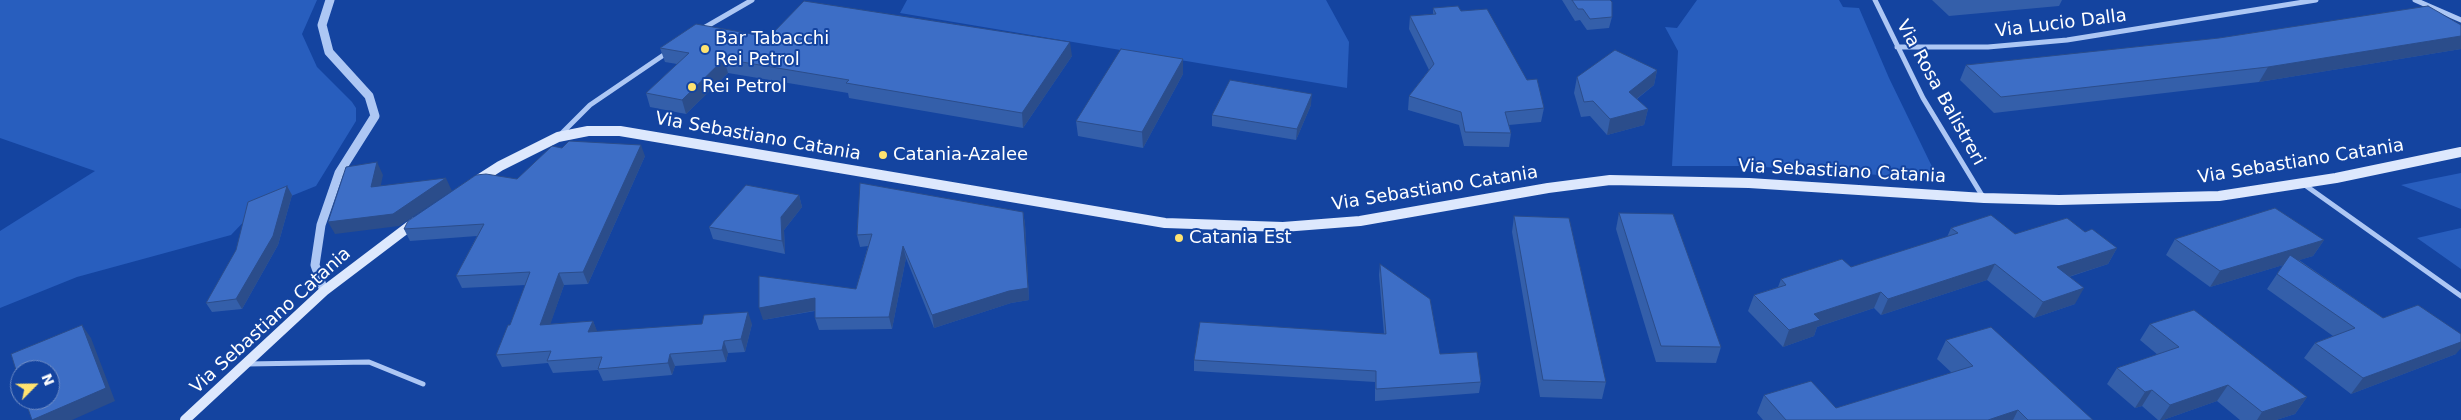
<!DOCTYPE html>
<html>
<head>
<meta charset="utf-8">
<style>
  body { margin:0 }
  #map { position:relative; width:2461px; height:420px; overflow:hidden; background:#1444a0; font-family:"DejaVu Sans",sans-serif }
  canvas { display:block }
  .north { position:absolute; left:10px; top:360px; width:50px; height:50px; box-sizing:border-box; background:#1444a0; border:1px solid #728fc6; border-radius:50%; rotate:67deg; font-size:14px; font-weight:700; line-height:20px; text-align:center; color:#fff }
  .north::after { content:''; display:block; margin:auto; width:18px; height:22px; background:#ffe370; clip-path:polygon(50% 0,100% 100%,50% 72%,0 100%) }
</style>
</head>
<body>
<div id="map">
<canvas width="2461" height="420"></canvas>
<div class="north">N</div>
</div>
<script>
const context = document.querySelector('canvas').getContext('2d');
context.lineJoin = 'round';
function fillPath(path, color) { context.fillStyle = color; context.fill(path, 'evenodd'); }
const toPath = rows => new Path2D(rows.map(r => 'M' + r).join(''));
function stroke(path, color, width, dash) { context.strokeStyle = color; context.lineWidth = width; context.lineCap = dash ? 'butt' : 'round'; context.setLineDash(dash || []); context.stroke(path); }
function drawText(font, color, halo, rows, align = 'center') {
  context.font = font + ' "DejaVu Sans",sans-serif'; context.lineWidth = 4; context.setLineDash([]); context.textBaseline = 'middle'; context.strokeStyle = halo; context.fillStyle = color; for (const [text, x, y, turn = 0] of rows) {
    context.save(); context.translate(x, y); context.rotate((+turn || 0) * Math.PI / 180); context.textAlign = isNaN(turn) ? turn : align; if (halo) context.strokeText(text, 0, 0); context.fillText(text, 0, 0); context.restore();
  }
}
const green = toPath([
  [0,0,317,0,302,34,317,67,352,102,356,108,356,121,316,186,254,211,231,235,77,277,0,308,0,231,95,171,0,138],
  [907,0,1326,0,1349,42,1347,88,900,13],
  [1697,0,1839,0,1843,7,1859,8,1889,78,1938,179,1749,166,1672,166,1678,51,1665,27,1677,28],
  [2461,173,2461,209,2401,185],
  [2461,228,2461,269,2417,238]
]);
const minor = toPath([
  [1875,0,1923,98,1983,197],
  [2415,0,2461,20],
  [702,29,752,0],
  [1897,47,1988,47,2067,40,2316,0],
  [560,135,590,105,668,52],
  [2302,183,2461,296],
  [247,364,369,362,423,384]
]);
const tertiary = toPath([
  [324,291,315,265,321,225,339,173,375,116,369,96,329,52,322,25,330,0]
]);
const secondary = toPath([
  [475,182,500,166,558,137,588,131,620,131,1165,223,1283,227,1360,221,1548,188,1610,180,1749,183,1984,198,2059,200,2219,196,2336,178,2461,152],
  [185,420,324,291,415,222]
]);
const wall = toPath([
  [1562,0,1610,0,1612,17,1609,28,1587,30,1580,20,1575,21],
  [1932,0,2062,0,2059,6,1949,16],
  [1433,8,1461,11,1544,108,1541,122,1509,125,1511,133,1509,147,1464,146,1459,125,1408,110,1409,96,1429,70,1409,29,1410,16,1433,14],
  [2461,25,2461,49,2259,82,1994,113,1960,80,1966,65],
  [769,37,1072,56,1023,128,849,98,848,93,728,73,686,114,650,107,646,93,677,64,665,62,660,48],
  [1183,59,1183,74,1143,148,1078,136,1076,121],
  [1657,70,1654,85,1637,99,1648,109,1644,125,1607,135,1590,116,1581,117,1574,93,1577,77],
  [1311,105,1296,140,1212,126,1212,115],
  [562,148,645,156,588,284,564,285,550,324,593,321,597,332,752,324,745,352,728,353,726,362,675,366,672,375,603,381,598,370,553,373,548,363,502,367,496,355,510,325,526,285,462,288,456,276,477,236,410,241,404,229,517,179],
  [292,195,278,245,242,309,212,312,206,303],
  [799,195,802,207,784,230,785,254,713,239,709,227],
  [1023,212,1025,224,1029,300,1011,303,934,328,906,258,892,329,819,330,815,318,815,311,763,320,856,289,868,246,860,247,857,235],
  [1619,213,1721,347,1716,363,1656,362,1616,229],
  [1514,216,1606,382,1602,399,1540,397,1512,232],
  [1951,228,2015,234,2085,232,2117,248,2108,264,2069,277,2075,304,2034,318,1987,280,1881,315,1874,308,1817,327,1814,336,1783,347,1748,311,1754,295,1778,287,1781,279,1851,267,1947,237],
  [2175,239,2324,240,2313,256,2299,260,2383,318,2456,354,2351,394,2304,358,2315,343,2333,336,2267,289,2283,265,2210,287,2166,255],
  [1380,264,1440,354,1481,382,1479,393,1375,401,1375,382,1194,371,1194,360,1384,334,1379,275],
  [2150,324,2307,397,2295,414,2276,420,2240,420,2217,401,2163,420,2158,420,2142,406,2135,408,2107,384,2117,368,2158,355,2140,340],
  [1946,340,2093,420,1763,420,1757,413,1764,395,1836,408,1952,373,1937,359]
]);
const shadedWall = toPath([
  [2461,36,2461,49,2259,82,2268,67],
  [1070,42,1072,56,1023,128,1022,113],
  [724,59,728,73,686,114,682,100],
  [1183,59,1183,74,1143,148,1142,132],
  [1657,70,1654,85,1626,107,1629,92],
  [1312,94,1311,105,1296,140,1297,129],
  [1648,109,1644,125,1607,135,1610,119],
  [641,145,645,156,588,284,583,272],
  [377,162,383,175,378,199,371,187],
  [446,178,452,191,399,226,335,234,328,222],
  [287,186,292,195,278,245,242,309,236,299],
  [799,195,802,207,784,230,785,254,782,241,781,217],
  [1023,212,1025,224,1029,300,1011,303,934,328,932,315],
  [2324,240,2313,256,2210,287,2220,271],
  [903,246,906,258,892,329,889,317],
  [2117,248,2108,264,2049,283,2057,267],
  [1995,264,1987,280,1881,315,1888,299],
  [559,273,564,285,546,337,540,325],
  [2084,288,2075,304,2034,318,2043,302],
  [1881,292,1874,308,1817,327,1814,336,1783,347,1789,330,1814,314],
  [815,298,818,310,763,320,759,308],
  [748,312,752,324,745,352,741,339],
  [593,321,598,333,588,332],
  [82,325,91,338,115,401,72,420,32,420],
  [724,341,728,353,726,362,722,350],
  [2461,342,2461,348,2456,354,2351,394,2363,378],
  [670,354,675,366,672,375,668,363],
  [2228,385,2217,401,2163,420,2160,420,2170,405],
  [2152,390,2142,406,2135,408,2145,392],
  [2307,397,2295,414,2276,420,2257,420,2262,412],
  [2018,410,2013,420,1988,420]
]);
const building = toPath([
  [1572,0,1610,0,1612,2,1612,17,1590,19,1583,9,1578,9,1572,0],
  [804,1,1070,42,1022,113,846,83,849,80,724,59,682,100,646,93,689,53,660,48,696,24,769,37,804,1],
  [1458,6,1461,11,1487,9,1527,80,1537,79,1544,108,1505,112,1511,133,1465,132,1461,112,1409,96,1434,64,1410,16,1436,14,1433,8,1458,6],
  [2428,6,2461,25,2461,36,2268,67,2001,97,1966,65,2219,38,2428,6],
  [1121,49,1183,59,1142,132,1076,121,1121,49],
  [1615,50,1657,70,1629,92,1648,109,1610,119,1593,101,1584,102,1577,77,1615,50],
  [1230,80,1312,94,1297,129,1212,115,1230,80],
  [569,141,641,145,583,272,559,273,540,325,593,321,588,332,702,324,704,315,748,312,741,339,724,341,722,350,670,354,668,363,598,369,602,357,547,361,551,351,496,355,508,325,510,325,530,272,456,276,484,224,404,229,408,221,476,175,486,174,517,179,552,146,562,148,569,141],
  [377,162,371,187,446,178,393,214,328,222,346,167,377,162],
  [860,183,1023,212,1028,288,1009,291,932,315,903,246,889,317,815,318,815,298,759,308,759,276,856,289,872,234,857,235,860,183],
  [746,185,799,195,781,217,782,241,709,227,746,185],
  [287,186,273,236,236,299,206,303,236,250,248,202,287,186],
  [2275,208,2324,240,2220,271,2175,239,2275,208],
  [1619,213,1673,214,1721,347,1661,346,1619,213],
  [1991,215,2015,234,2067,218,2085,232,2092,229,2117,248,2057,267,2084,288,2043,302,1995,264,1888,299,1881,292,1814,314,1820,320,1789,330,1754,295,1786,285,1781,279,1842,259,1851,267,1958,233,1951,228,1991,215],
  [1514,216,1569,218,1606,382,1543,380,1514,216],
  [2290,255,2383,318,2418,305,2461,334,2461,342,2363,378,2315,343,2355,328,2277,274,2290,255],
  [1380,264,1430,299,1440,354,1477,352,1481,382,1376,389,1376,371,1194,360,1200,322,1386,334,1380,264],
  [2194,310,2307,397,2262,412,2228,385,2170,405,2152,390,2145,392,2117,368,2179,347,2150,324,2194,310],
  [82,325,106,388,32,420,25,400,50,400,50,370,20,370,20,383,11,354,82,325],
  [1991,327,2093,420,2028,420,2018,410,1988,420,1786,420,1764,395,1811,381,1836,408,1973,366,1946,340,1991,327]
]);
const markers = [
  [705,49,5,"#ffe370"],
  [692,87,5,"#ffe370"],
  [883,155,5,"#ffe370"],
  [1179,238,5,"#ffe370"]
];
const streetNames = [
  ["Via Lucio Dalla",2061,24,-7],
  ["Via Rosa Balistreri",1940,93,61],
  ["Via Sebastiano Catania",758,137,10],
  ["Via Sebastiano Catania",2301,162,-9],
  ["Via Sebastiano Catania",1842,172,3],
  ["Via Sebastiano Catania",1435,189,-9],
  ["Via Sebastiano Catania",271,321,-42]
];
const poiNames = [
  ["Bar Tabacchi",715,39],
  ["Rei Petrol",715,60],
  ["Rei Petrol",702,87],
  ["Catania-Azalee",893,155],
  ["Catania Est",1189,238]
];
fillPath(green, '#285ebe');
stroke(minor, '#adc7f4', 5);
stroke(tertiary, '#adc7f4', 9);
stroke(secondary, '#dde8fd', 10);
fillPath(wall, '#345faa');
fillPath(shadedWall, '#2b4d8b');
fillPath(building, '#3d6ec6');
stroke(building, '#2b4d8b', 1);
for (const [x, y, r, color] of markers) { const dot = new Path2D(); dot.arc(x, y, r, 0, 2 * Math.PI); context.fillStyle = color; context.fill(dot); stroke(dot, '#1444a0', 2); }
drawText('18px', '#fff', '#1444a0', streetNames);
drawText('18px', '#fff', '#1444a0', poiNames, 'left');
</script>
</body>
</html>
